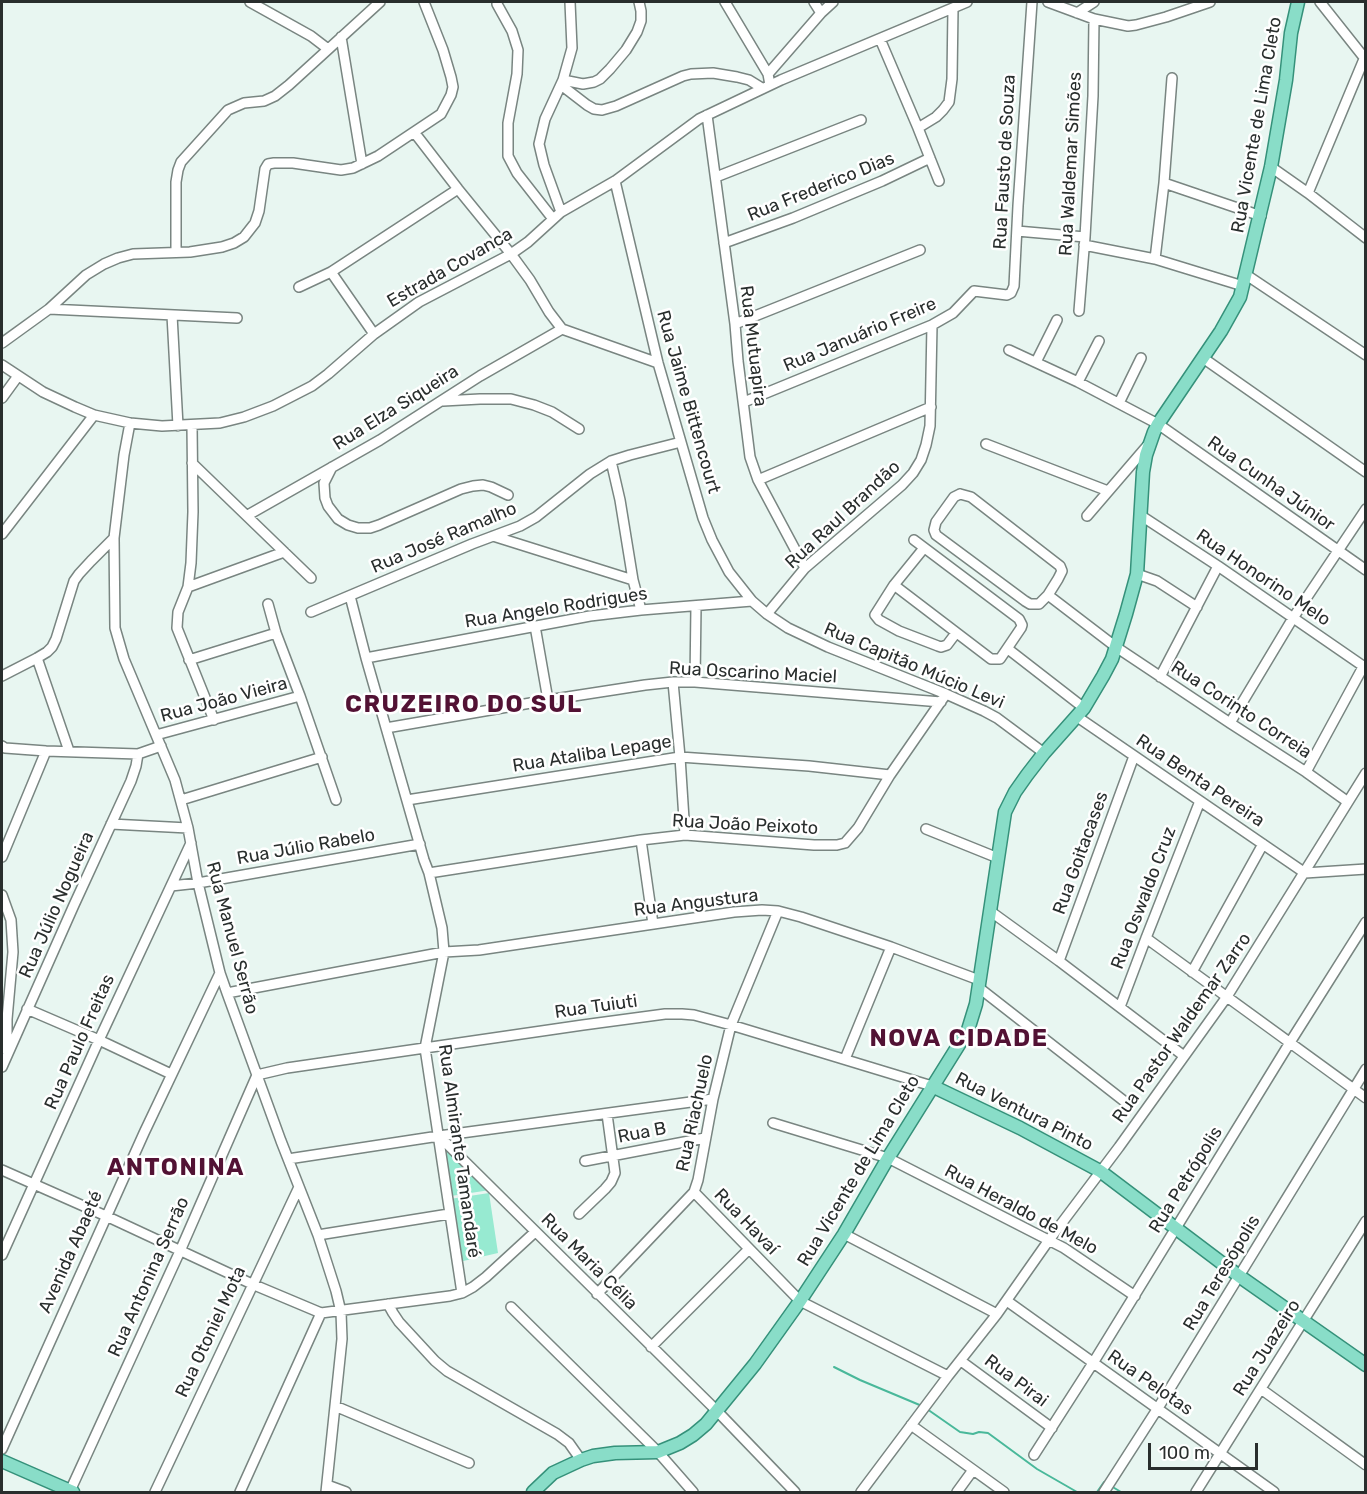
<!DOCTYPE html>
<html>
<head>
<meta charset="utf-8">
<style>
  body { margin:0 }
  #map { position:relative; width:1367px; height:1494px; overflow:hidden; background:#e8f6f1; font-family:Rubik,sans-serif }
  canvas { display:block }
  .frame { position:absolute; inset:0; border:3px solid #292e2d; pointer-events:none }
  .scale { position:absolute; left:1148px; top:1443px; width:110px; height:27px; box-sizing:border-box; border:3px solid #292e2d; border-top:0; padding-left:8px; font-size:18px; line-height:21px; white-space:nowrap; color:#292e2d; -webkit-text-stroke:4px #fff; paint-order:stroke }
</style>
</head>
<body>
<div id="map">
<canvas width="1367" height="1494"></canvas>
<div class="frame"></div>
<div class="scale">100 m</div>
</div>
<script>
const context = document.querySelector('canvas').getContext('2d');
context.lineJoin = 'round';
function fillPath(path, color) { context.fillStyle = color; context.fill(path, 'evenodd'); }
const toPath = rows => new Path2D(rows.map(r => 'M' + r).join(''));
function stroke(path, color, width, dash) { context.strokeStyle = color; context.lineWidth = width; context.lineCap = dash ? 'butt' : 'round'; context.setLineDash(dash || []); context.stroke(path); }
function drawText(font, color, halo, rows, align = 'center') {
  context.font = font + ' Rubik,sans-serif'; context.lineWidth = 5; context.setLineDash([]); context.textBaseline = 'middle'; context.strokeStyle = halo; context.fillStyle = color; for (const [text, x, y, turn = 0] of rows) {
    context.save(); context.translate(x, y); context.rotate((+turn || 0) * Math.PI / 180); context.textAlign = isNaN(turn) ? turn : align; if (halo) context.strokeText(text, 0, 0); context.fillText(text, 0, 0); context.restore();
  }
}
const green = toPath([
  [445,1150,490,1190,451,1196],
  [489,1193,498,1253,459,1262,450,1199]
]);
const stream = toPath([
  [834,1367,860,1380,922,1406],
  [927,1409,960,1432,973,1434,979,1432,988,1433,1037,1469,1077,1492],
  [1111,1486,1121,1492],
  [1097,1492,1104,1482,1106,1483],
  [1282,1492,1284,1492]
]);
const minor = toPath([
  [250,2,311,36,328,49],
  [725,2,768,74],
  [814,2,821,13],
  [1048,2,1094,19,1128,26,1136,25,1166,17,1210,2],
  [1320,2,1366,60],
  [497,4,512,31,518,50,517,74,508,123,508,156,517,173,553,219],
  [1077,13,1094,2],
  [341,37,362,164],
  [880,39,918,128,939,181],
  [563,80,583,84,594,82,600,79,610,69,626,50,637,32,641,21,641,11,639,2],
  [561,85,587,105,594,109,602,110,616,106,683,76,691,74,713,73,737,77,749,80,762,88],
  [770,85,768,74,821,13,833,2],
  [707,115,735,324,738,361,750,457,758,480,805,568],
  [918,128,936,117,943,110,949,102,952,79,953,8],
  [414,132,458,189,511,254,530,280,549,312,562,329,658,363],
  [1271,167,1308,193,1366,238],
  [716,177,861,120],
  [615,181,658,363,703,518,712,540,729,572,752,601,767,614,788,628,828,647,946,694,984,711,997,718,1044,753],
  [1164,183,1261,216],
  [1308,193,1364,59],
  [561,212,544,165,539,144,545,119,563,80,572,48,570,2],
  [1017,231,1085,237],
  [724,243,793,218,882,181,930,158],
  [1084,245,1155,259,1243,286],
  [176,251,176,182,178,170,181,162,228,110,244,103,264,101,275,96,289,85,380,2],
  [1155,259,1164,183,1172,78],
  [331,272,374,334],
  [1245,274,1366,355],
  [299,287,331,272,458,189],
  [49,309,237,318],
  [1079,311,1085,237,1093,96,1094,19],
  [172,315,178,426],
  [735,324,920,250],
  [2,343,49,309,86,275,104,264,118,258,133,254,190,252,222,247,234,243,244,237,255,223,259,211,265,169,268,164,274,163,293,163,341,170,353,168,378,156,441,114,451,95,453,87,451,77,443,50,424,2],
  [1009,350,1078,382,1158,424,1366,570],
  [1203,358,1366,472],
  [1036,362,1057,320],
  [2,365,43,392,75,407,94,415,130,423,162,426,220,423,244,417,273,406,312,386,328,374,374,334,419,302,511,254,528,242,561,212,615,181,699,119,781,80,967,2],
  [1078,382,1099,341],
  [2,398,18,376],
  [443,401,480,399,511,399,534,405,552,412,579,429],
  [744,402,932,325,953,313,974,291,1007,295,1011,293,1014,286,1018,206,1032,2],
  [1119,403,1141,358],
  [130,423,124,455,114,538,115,628,124,659,175,780,188,828,198,883,220,973,227,993,281,1141,318,1235,336,1291,341,1312,342,1339,326,1492],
  [192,426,193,512,191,563,188,587,178,612,177,628,214,720],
  [986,444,1108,491],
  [611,461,620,500,633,580,641,610],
  [192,463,311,578],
  [332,467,324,483,325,498,328,506,338,519,348,525,358,528,370,528,379,525,461,489,473,486,483,485,491,487,508,495],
  [758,480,931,407],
  [960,494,971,497,1060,566,1062,571,1058,579,1048,595,1039,604,1030,604,1025,601,936,535,934,530,936,522,954,497,960,494],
  [248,515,380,440,480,376,562,329],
  [1140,515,1218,566,1366,668],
  [1087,516,1148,445],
  [2,534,94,415],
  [493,536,633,580],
  [924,548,894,585,875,615,879,620,899,631,938,646,941,647,947,645,956,633],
  [1137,574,1157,581,1197,607],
  [894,585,991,659,1000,659,1021,628,1022,625,1019,619,914,540],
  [188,587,284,552],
  [1048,595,1116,647,1230,723,1306,772,1348,802],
  [350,596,366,658,424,860,429,873,442,928,444,952,425,1048,462,1293],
  [268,604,276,633,300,696,336,800],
  [311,612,472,544,520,526,536,517,590,474,611,461,630,455,681,442],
  [767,614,805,568,902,485,913,473,921,460,926,445,930,426,932,325],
  [535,626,548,700],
  [1008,649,1084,708],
  [37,658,69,751],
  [366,658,590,616,641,610,752,601],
  [189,660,276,633],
  [2,676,37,658,47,652,52,647,56,639,74,581,79,574,91,561,114,538],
  [1160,677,1218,566],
  [673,682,680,757,685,835],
  [695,682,696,606],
  [1076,716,1305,873,1366,869],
  [1230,723,1293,618,1366,509],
  [386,728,548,700,645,685,673,682,695,682,941,702],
  [156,735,300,696],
  [2,746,5,748,46,751,138,754,161,746],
  [1306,772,1363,667],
  [181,800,322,757],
  [407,800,680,757,809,766,890,775],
  [111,824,188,828],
  [926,829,998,858],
  [641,840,653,924],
  [2,857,46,751],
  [429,873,641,840,685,835,814,845,837,845,845,843,858,828,890,775,946,694],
  [171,886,198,883,420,844],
  [2,895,11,920,13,952,7,1019,7,1051],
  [990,911,1059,961,1184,1056],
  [1146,938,1366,1098],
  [1059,961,1134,756],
  [1192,972,1263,844],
  [978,987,1124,1101],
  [227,993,444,952,479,950,734,912,762,910,778,911,801,917,891,947,979,980],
  [1120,1007,1146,938,1200,801],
  [27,1009,99,1040,171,1074],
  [845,1059,891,947],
  [2,1067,74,905,131,781,136,766,138,754],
  [773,1123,888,1158,1064,1248,1135,1296],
  [439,1136,717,1411,795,1492],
  [288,1159,439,1136,713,1099],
  [585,1161,705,1138],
  [2,1170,106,1216,252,1284,321,1313,450,1296,462,1293,473,1287,486,1277,535,1232],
  [694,1192,800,1301,948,1376],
  [579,1214,605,1189,611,1182,615,1173,607,1114],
  [844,1234,997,1314],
  [318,1235,449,1214],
  [2,1255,99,1040,191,843],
  [597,1294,694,1192,698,1180,713,1099,731,1025,778,911],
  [1007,1301,1274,1492],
  [388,1304,393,1313,399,1322,435,1361,447,1371,557,1434,569,1443,581,1460],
  [511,1307,658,1452,693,1492],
  [651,1347,749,1249],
  [961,1361,1052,1428],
  [1261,1389,1366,1465],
  [335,1406,469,1463],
  [911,1425,1004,1492],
  [2,1449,144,1133,220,973],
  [1034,1455,1093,1363,1289,1044,1366,922],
  [327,1485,346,1492],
  [70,1491,180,1251,257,1075,287,1068,583,1025,665,1014,682,1014,694,1015,731,1025,932,1086],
  [155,1492,299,1187],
  [240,1492,321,1313],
  [861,1492,948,1376,997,1314,1049,1240,1119,1147,1226,998,1366,773],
  [957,1492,973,1470],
  [1104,1492,1158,1408,1366,1069],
  [1196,1492,1366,1221]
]);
const major = toPath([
  [932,1086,1020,1128,1100,1171,1239,1276,1366,1365],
  [2,1461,73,1492],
  [533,1492,553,1473,581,1460,593,1456,615,1453,658,1452,680,1443,693,1435,706,1424,755,1364,800,1301,844,1234,888,1158,968,1030,976,1004,1005,812,1015,792,1027,775,1044,753,1084,708,1103,676,1112,659,1126,614,1137,574,1143,472,1146,455,1154,432,1158,424,1221,331,1240,297,1271,167,1286,80,1291,33,1298,2]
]);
const streetNames = [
  ["Rua Vicente de Lima Cleto",1257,125,-80],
  ["Rua Fausto de Souza",1005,162,-87],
  ["Rua Waldemar Simões",1071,164,-87],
  ["Rua Frederico Dias",821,187,-22],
  ["Estrada Covanca",450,268,-30],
  ["Rua Januário Freire",860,335,-23],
  ["Rua Mutuapira",753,346,83],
  ["Rua Jaime Bittencourt",688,402,74],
  ["Rua Elza Siqueira",396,408,-32],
  ["Rua Cunha Júnior",1271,484,35],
  ["Rua Raul Brandão",843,515,-43],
  ["Rua José Ramalho",444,538,-23],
  ["Rua Honorino Melo",1263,578,34],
  ["Rua Angelo Rodrigues",556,608,-9],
  ["Rua Capitão Múcio Levi",914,666,23],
  ["Rua Oscarino Maciel",753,673,3],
  ["Rua João Vieira",224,700,-15],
  ["Rua Corinto Correia",1241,710,33],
  ["Rua Ataliba Lepage",592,754,-9],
  ["Rua Benta Pereira",1200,781,34],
  ["Rua João Peixoto",745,825,3],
  ["Rua Júlio Rabelo",306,847,-10],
  ["Rua Goitacases",1081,853,-70],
  ["Rua Oswaldo Cruz",1144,898,-69],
  ["Rua Angustura",696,903,-7],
  ["Rua Júlio Nogueira",57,905,-66],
  ["Rua Manuel Serrão",232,938,75],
  ["Rua Tuiuti",596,1007,-8],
  ["Rua Pastor Waldemar Zarro",1182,1028,-55],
  ["Rua Paulo Freitas",80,1042,-66],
  ["Rua Ventura Pinto",1024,1112,27],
  ["Rua Riachuelo",695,1113,-78],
  ["Rua B",642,1133,-11],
  ["Rua Almirante Tamandaré",459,1151,82],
  ["Rua Vicente de Lima Cleto",859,1171,-59],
  ["Rua Petrópolis",1186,1180,-58],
  ["Rua Heraldo de Melo",1021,1210,28],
  ["Rua Havaí",746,1222,46],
  ["Avenida Abaeté",71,1252,-66],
  ["Rua Maria Célia",589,1262,45],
  ["Rua Teresópolis",1222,1273,-59],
  ["Rua Antonina Serrão",149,1277,-66],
  ["Rua Otoniel Mota",211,1332,-65],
  ["Rua Juazeiro",1267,1348,-58],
  ["Rua Pirai",1016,1381,37],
  ["Rua Pelotas",1150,1383,35]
];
const districtNames = [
  ["CRUZEIRO DO SUL",464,705],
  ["NOVA CIDADE",959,1039],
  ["ANTONINA",176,1168]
];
fillPath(green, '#97ead1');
stroke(stream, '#49b89a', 2);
stroke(minor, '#798581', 12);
stroke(major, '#35917a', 15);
stroke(minor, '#fff', 9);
stroke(major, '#89ddc8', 12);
drawText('18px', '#292e2d', '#fff', streetNames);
context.letterSpacing = '1.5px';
drawText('bold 24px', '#521234', '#fff', districtNames);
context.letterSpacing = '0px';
</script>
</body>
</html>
